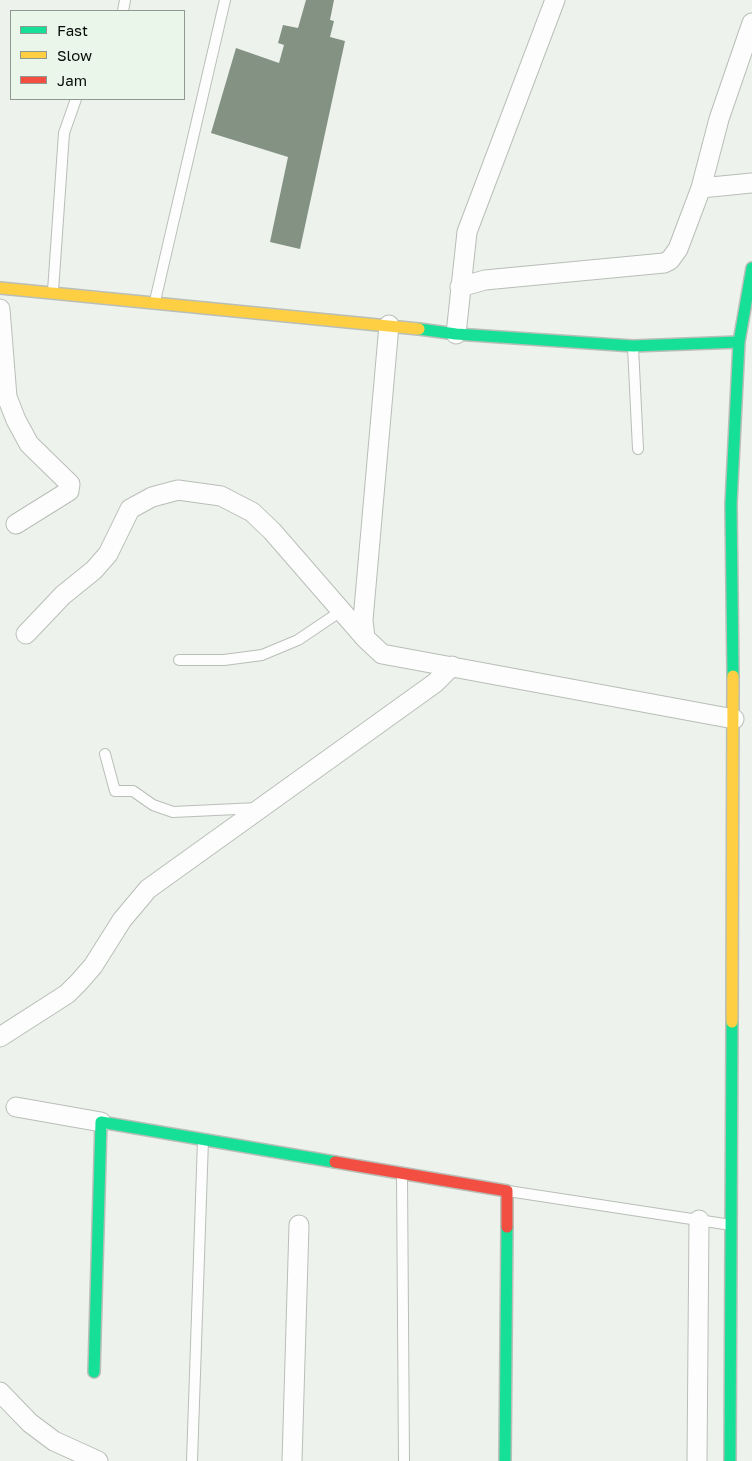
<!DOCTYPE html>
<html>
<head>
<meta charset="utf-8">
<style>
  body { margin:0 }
  #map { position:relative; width:752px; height:1461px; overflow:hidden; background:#edf3ec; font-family:"Golos Text",sans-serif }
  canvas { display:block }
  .legend { position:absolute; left:10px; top:10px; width:175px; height:90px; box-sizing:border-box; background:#eaf6e9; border:1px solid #90998f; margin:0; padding:6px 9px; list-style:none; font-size:15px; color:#090d09 }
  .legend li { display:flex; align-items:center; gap:10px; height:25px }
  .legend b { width:25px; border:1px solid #90998f }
</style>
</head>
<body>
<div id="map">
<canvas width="752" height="1461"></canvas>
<ul class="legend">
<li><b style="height:6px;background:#16e098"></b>Fast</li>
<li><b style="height:6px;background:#ffcf43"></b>Slow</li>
<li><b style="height:6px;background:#f24e42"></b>Jam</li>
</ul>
</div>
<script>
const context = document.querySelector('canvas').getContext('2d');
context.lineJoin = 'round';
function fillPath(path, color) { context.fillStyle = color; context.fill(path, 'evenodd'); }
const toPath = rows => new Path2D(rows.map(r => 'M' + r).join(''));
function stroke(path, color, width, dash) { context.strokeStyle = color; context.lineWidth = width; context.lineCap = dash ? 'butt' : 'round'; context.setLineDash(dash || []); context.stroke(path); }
const building = toPath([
  [306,0,334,0,330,20,334,21,330,37,345,41,300,249,270,242,288,157,211,133,236,48,279,63,284,45,278,43,283,25,298,28]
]);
const lane = toPath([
  [123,11,125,0],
  [53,291,64,133,76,99],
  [155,301,225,0],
  [633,347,638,449],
  [179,660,224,660,262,655,298,640,341,611],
  [105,754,115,791,133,791,153,805,173,812,258,808],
  [402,1175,404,1461],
  [508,1191,731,1225],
  [192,1461,203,1140]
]);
const street = toPath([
  [701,188,719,119,752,23],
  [460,287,485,280,664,263,670,260,678,249,701,188,752,183],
  [0,309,7,397,16,420,29,444,70,484,69,491,16,524],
  [389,325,363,620,365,638,382,654,734,719],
  [456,334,467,232,555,0],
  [26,634,63,595,94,570,108,554,130,509,152,497,178,490,221,496,252,512,272,531,365,638],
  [0,1037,67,994,79,982,93,966,122,920,148,889,435,683,452,666],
  [16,1107,101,1122],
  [0,1392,30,1423,54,1441,98,1461],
  [292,1461,299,1225],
  [697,1461,699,1220]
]);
const fast = toPath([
  [419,329,456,334,633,346,739,342],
  [733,676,731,504,739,342,752,268],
  [94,1372,101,1122,335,1162],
  [505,1461,507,1227],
  [730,1461,732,1022]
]);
const slow = toPath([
  [0,288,419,329],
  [732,1022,733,676]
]);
const jam = toPath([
  [335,1162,507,1191,507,1227]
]);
fillPath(building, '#839283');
stroke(lane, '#b9beb8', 12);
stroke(street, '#b9beb8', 21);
stroke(fast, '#b9beb8', 14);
stroke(slow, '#b9beb8', 14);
stroke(jam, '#b9beb8', 14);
stroke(lane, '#fcfdfc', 10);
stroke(street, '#fcfdfc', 19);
stroke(fast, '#16e098', 11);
stroke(slow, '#ffcf43', 11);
stroke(jam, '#f24e42', 11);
</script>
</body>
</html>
